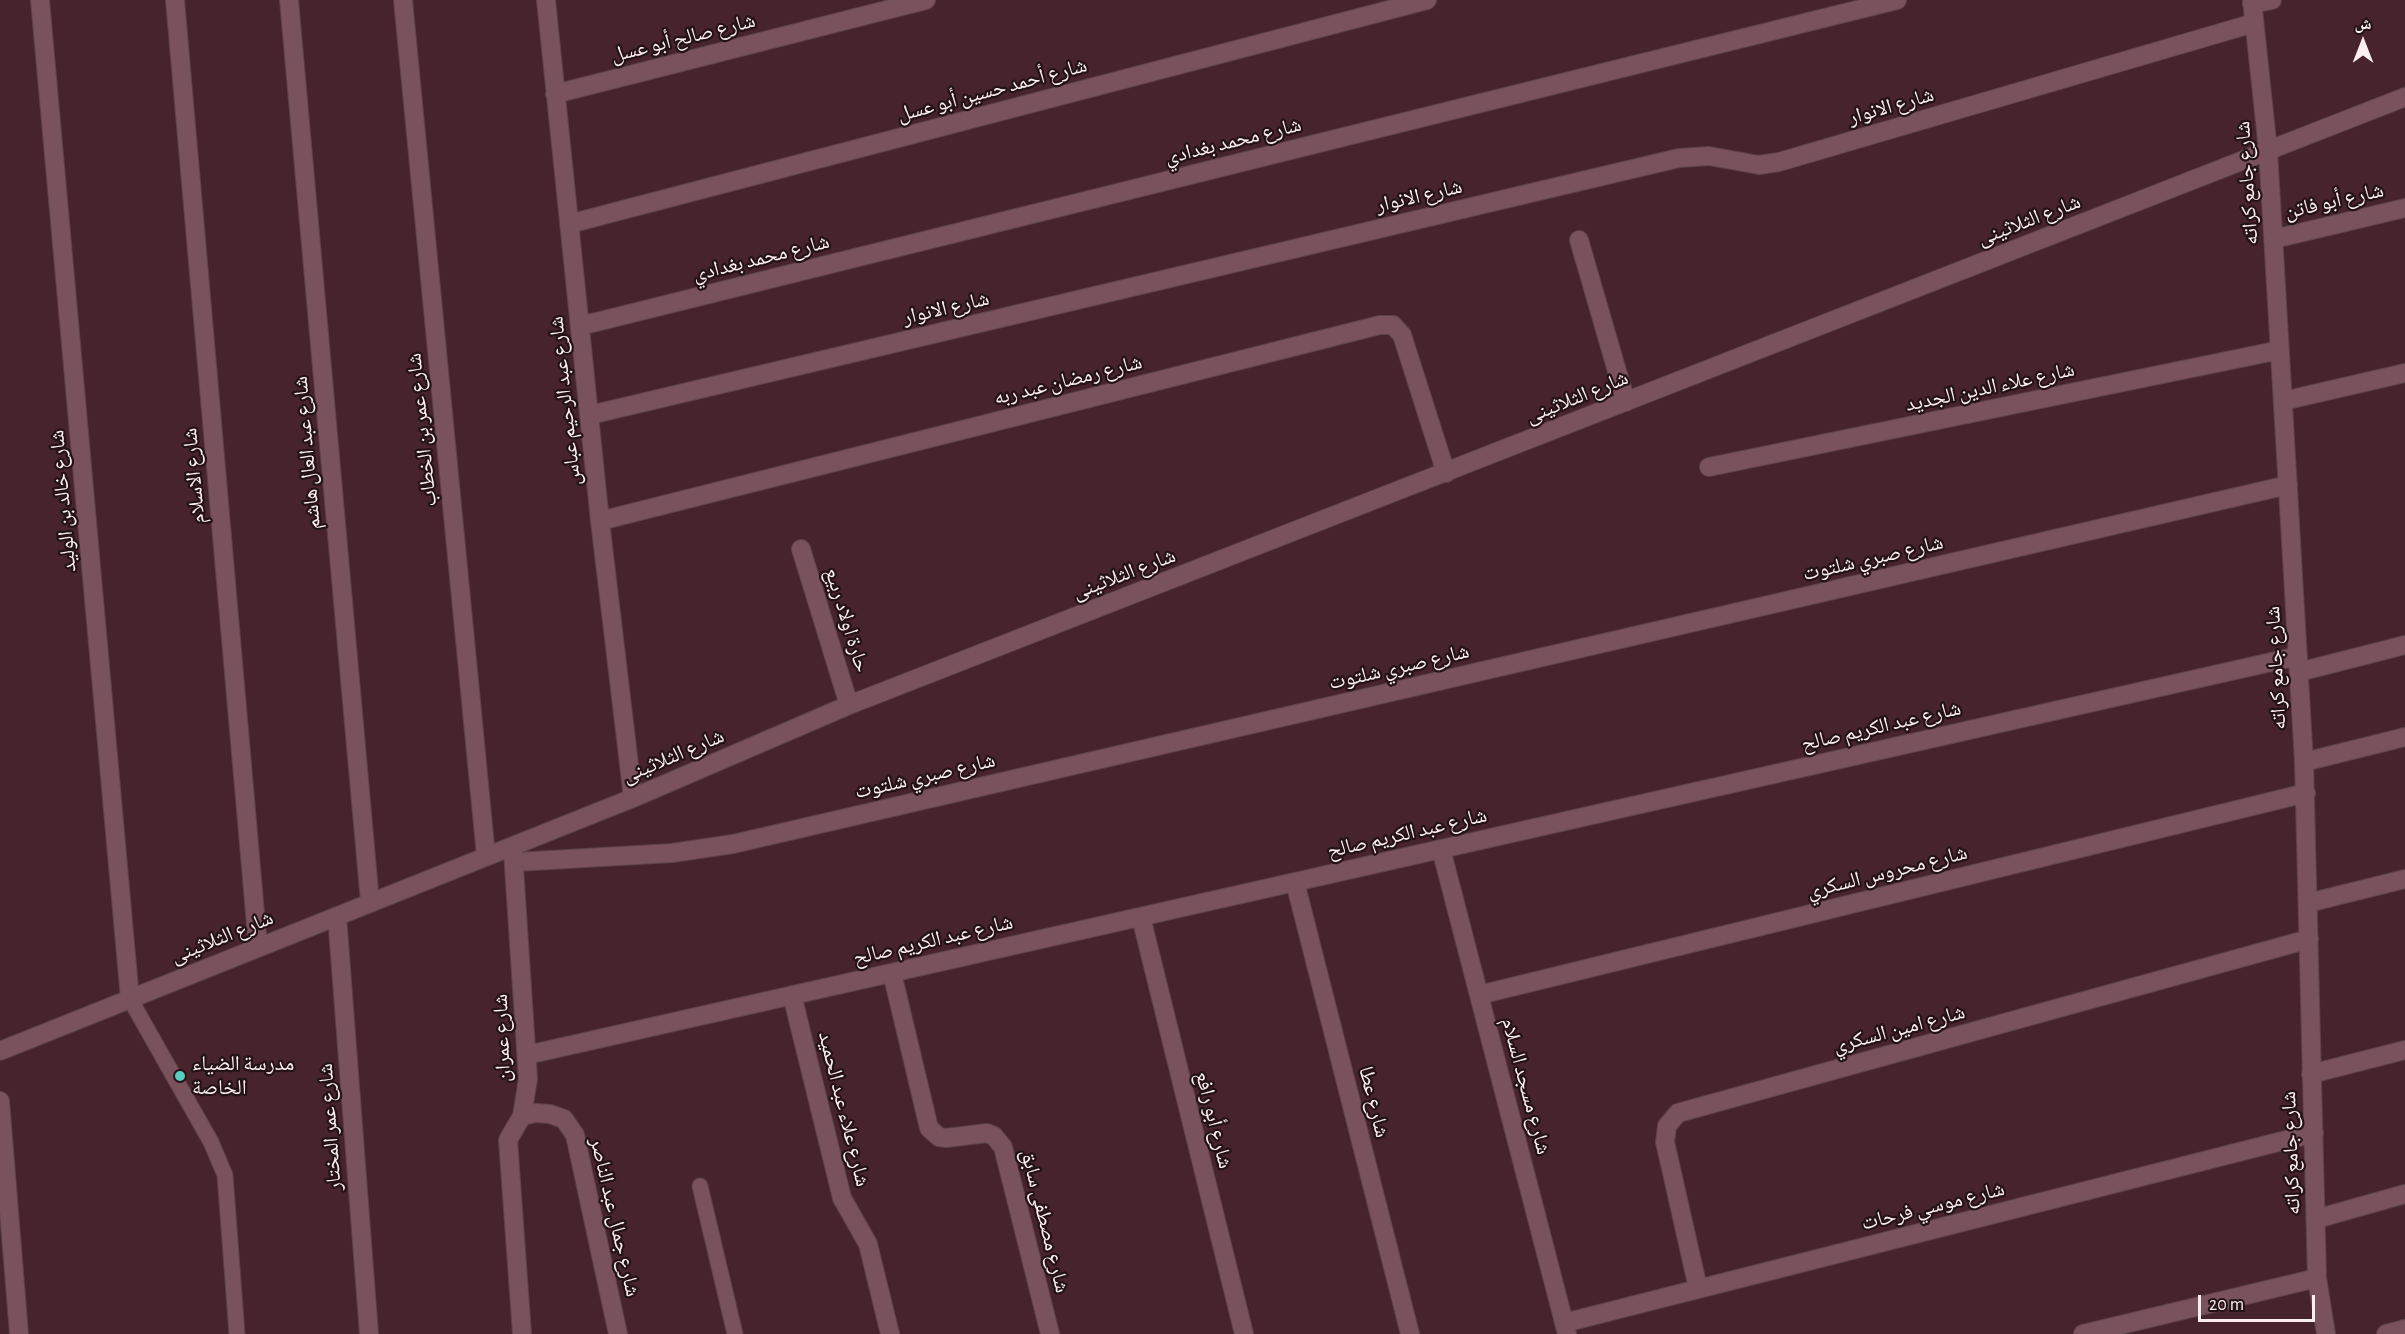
<!DOCTYPE html>
<html>
<head>
<meta charset="utf-8">
<style>
  body { margin:0 }
  #map { position:relative; width:2405px; height:1334px; overflow:hidden; background:#47242d; font-family:"Alegreya Sans","Noto Naskh Arabic",sans-serif }
  canvas { display:block }
  .north { position:absolute; left:2333px; top:12px; width:60px; height:60px; -webkit-text-stroke:4px #231317; paint-order:stroke; rotate:0deg; font-size:16px; font-weight:700; line-height:24px; text-align:center; color:#fceef1 }
  .north::after { content:''; display:block; margin:auto; width:21px; height:27px; background:#fceef1; clip-path:polygon(50% 0,100% 100%,50% 72%,0 100%) }
  .scale { position:absolute; left:2198px; top:1295px; width:117px; height:27px; box-sizing:border-box; border:3px solid #fceef1; border-top:0; padding-left:8px; font-size:18px; line-height:21px; white-space:nowrap; color:#fceef1; -webkit-text-stroke:4px #231317; paint-order:stroke }
</style>
</head>
<body>
<div id="map">
<canvas width="2405" height="1334"></canvas>
<div class="north">ش</div>
<div class="scale">20 m</div>
</div>
<script>
const context = document.querySelector('canvas').getContext('2d');
context.lineJoin = 'round';
const toPath = rows => new Path2D(rows.map(r => 'M' + r).join(''));
function stroke(path, color, width, dash) { context.strokeStyle = color; context.lineWidth = width; context.lineCap = dash ? 'butt' : 'round'; context.setLineDash(dash || []); context.stroke(path); }
function drawText(font, color, halo, rows, align = 'center') {
  context.font = font + ' "Alegreya Sans","Noto Naskh Arabic",sans-serif'; context.lineWidth = 4.5; context.setLineDash([]); context.textBaseline = 'middle'; context.strokeStyle = halo; context.fillStyle = color; for (const [text, x, y, turn = 0] of rows) {
    context.save(); context.translate(x, y); context.rotate((+turn || 0) * Math.PI / 180); context.textAlign = isNaN(turn) ? turn : align; if (halo) context.strokeText(text, 0, 0); context.fillText(text, 0, 0); context.restore();
  }
}
const lane = toPath([
  [130,999,211,1142,225,1175,237,1334],
  [700,1186,735,1334]
]);
const street = toPath([
  [40,0,130,999],
  [175,0,258,947],
  [289,0,370,902],
  [403,0,486,856],
  [546,0,600,521,633,798],
  [2252,0,2268,150,2304,762,2317,1278,2326,1334],
  [2252,4,2272,0],
  [555,94,926,0],
  [569,224,1427,0],
  [2274,239,2405,208],
  [1579,240,1626,402],
  [580,326,1897,0],
  [2283,401,2405,373],
  [590,415,1679,158,1709,156,1759,165,1779,162,2254,23],
  [1709,467,2280,350],
  [600,521,1380,325,1393,325,1402,335,1446,473],
  [801,549,849,705],
  [2299,672,2405,645],
  [2304,762,2405,737],
  [1441,849,1567,1334],
  [513,852,528,1079,522,1116,508,1140,522,1334],
  [516,862,672,853,733,844,2288,485],
  [1295,882,1410,1334],
  [2308,903,2405,879],
  [337,916,369,1334],
  [1141,917,1244,1334],
  [892,973,929,1128,939,1137,946,1138,987,1133,994,1136,1003,1147,1050,1334],
  [792,995,842,1198,868,1244,890,1334],
  [1479,995,2306,793],
  [0,1051,633,798,849,705,2405,97],
  [527,1055,2298,656],
  [2311,1074,2405,1050],
  [0,1101,19,1334],
  [522,1116,536,1113,550,1114,564,1119,575,1135,618,1334],
  [2316,1219,2405,1194],
  [1698,1288,1665,1142,1667,1126,1678,1113,2309,939],
  [1564,1323,2314,1133],
  [2083,1334,2317,1278],
  [2386,1334,2405,1329]
]);
const markers = [
  [180,1076,6,"#58cec0"]
];
const streetNames = [
  ["شارع صالح أبو عسل",683,38,-14],
  ["شارع أحمد حسين أبو عسل",992,90,-15],
  ["شارع الانوار",1891,106,-16],
  ["شارع محمد بغدادي",1233,141,-14],
  ["شارع جامع كراته",2247,183,-94],
  ["شارع الانوار",1419,196,-13],
  ["شارع أبو فاتن",2334,201,-13],
  ["شارع الثلاثينى",2029,220,-21],
  ["شارع محمد بغدادي",761,258,-14],
  ["شارع الانوار",946,308,-13],
  ["شارع رمضان عبد ربه",1068,380,-14],
  ["شارع علاء الدين الجديد",1990,387,-12],
  ["شارع الثلاثينى",1577,397,-22],
  ["شارع عبد الرحيم عباس",565,401,-96],
  ["شارع عمر بن الخطاب",422,430,-96],
  ["شارع عبد العال هاشم",307,453,-95],
  ["شارع الاسلام",194,476,-95],
  ["شارع خالد بن الوليد",63,501,-95],
  ["شارع صبري شلتوت",1873,558,-13],
  ["شارع الثلاثينى",1124,574,-21],
  ["حارة اولاد ربيع",847,620,73],
  ["شارع صبري شلتوت",1399,667,-13],
  ["شارع جامع كراته",2276,668,-93],
  ["شارع عبد الكريم صالح",1881,726,-13],
  ["شارع الثلاثينى",673,756,-23],
  ["شارع صبري شلتوت",925,776,-13],
  ["شارع عبد الكريم صالح",1407,833,-13],
  ["شارع محروس السكري",1887,872,-14],
  ["شارع الثلاثينى",222,937,-22],
  ["شارع عبد الكريم صالح",933,940,-13],
  ["شارع امين السكري",1899,1029,-15],
  ["شارع عمران",502,1038,-92],
  ["شارع مسجد السلام",1526,1086,75],
  ["شارع عطا",1374,1102,76],
  ["شارع علاء عبد الحميد",844,1109,76],
  ["شارع أبو رافع",1214,1120,76],
  ["شارع عمر المختار",330,1127,-94],
  ["شارع جامع كراته",2291,1153,-92],
  ["شارع موسي فرحات",1933,1206,-14],
  ["شارع جمال عبد الناصر",615,1217,77],
  ["شارع مصطفى سابق",1045,1221,76]
];
const poiNames = [
  ["مدرسة الضياء",192,1064],
  ["الخاصة",192,1088]
];
stroke(lane, '#5d424a', 17);
stroke(street, '#5d424a', 20);
stroke(lane, '#79525b', 15);
stroke(street, '#79525b', 18);
for (const [x, y, r, color] of markers) { const dot = new Path2D(); dot.arc(x, y, r, 0, 2 * Math.PI); context.fillStyle = color; context.fill(dot); stroke(dot, '#231317', 2); }
drawText('21px', '#fceef1', '#231317', streetNames);
drawText('21px', '#fceef1', '#231317', poiNames, 'left');
</script>
</body>
</html>
